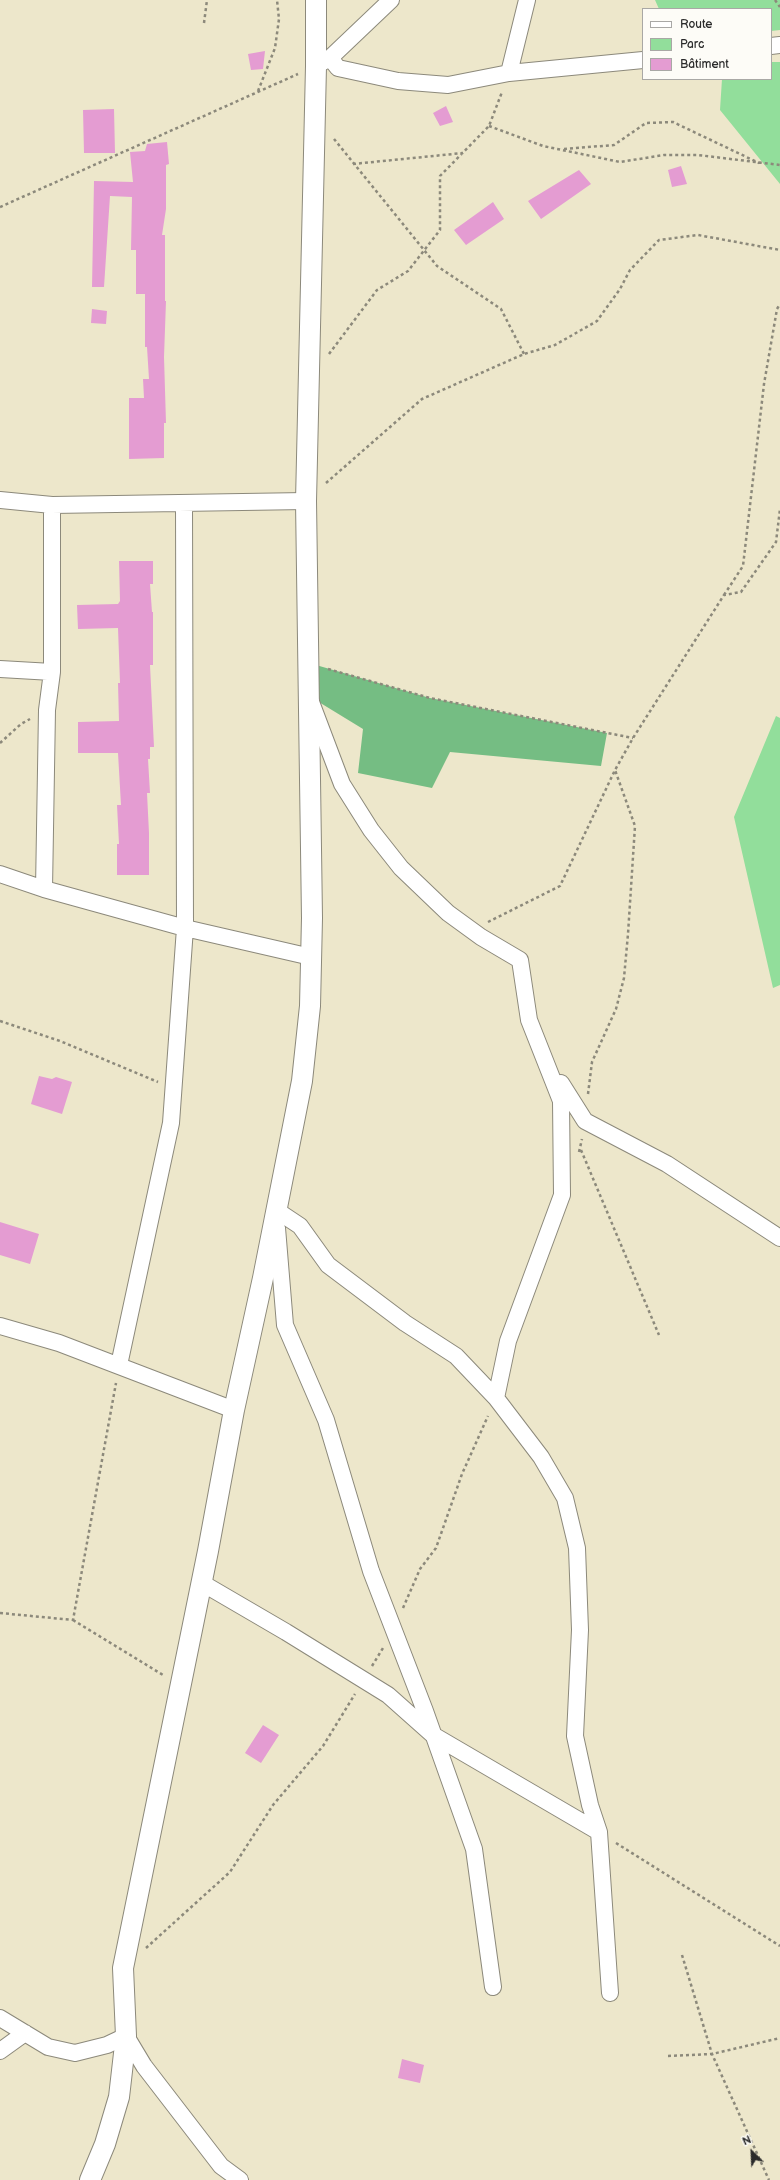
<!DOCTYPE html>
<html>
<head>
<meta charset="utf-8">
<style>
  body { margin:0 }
  #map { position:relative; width:780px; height:2180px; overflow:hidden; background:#ede7cb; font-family:"Balsamiq Sans",sans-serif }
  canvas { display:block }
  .legend { position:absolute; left:642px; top:8px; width:130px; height:72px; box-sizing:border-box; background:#fdfcf7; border:1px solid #a9a8a5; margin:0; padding:5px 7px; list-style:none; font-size:12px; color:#2b2b2b }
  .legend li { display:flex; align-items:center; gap:8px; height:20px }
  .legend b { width:20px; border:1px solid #a9a8a5 }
  .north { position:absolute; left:732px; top:2132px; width:40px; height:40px; -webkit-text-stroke:3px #fdfcf7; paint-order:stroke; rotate:336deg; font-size:11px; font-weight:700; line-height:16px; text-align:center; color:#2b2b2b }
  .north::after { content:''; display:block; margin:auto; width:14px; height:18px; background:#2b2b2b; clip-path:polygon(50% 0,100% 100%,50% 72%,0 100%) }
</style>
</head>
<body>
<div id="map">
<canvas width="780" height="2180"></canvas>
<ul class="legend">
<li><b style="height:5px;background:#fff"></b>Route</li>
<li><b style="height:11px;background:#92de9b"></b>Parc</li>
<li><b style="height:11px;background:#e49cd2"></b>Bâtiment</li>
</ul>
<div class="north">N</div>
</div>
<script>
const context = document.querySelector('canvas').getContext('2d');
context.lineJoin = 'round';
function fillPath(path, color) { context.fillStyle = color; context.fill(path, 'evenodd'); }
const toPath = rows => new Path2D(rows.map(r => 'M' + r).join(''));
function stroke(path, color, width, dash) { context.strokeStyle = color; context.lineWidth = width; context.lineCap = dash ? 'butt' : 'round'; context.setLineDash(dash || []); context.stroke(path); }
const green = toPath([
  [655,0,780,0,780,30,771,31,771,9,659,9],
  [771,62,780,62,780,184,720,110,722,79,771,79],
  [776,716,780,718,780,985,773,988,734,817]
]);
const forest = toPath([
  [309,663,430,698,607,733,601,766,450,752,432,788,358,773,363,729,309,696]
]);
const building = toPath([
  [265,51,263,69,251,70,248,54],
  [446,106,453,122,440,126,433,113],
  [114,109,115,153,84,153,83,110],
  [167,142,169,164,166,165,166,209,162,235,165,235,165,301,166,301,164,357,166,423,164,423,164,458,129,459,129,398,144,398,143,379,149,379,147,347,145,347,145,294,136,294,136,250,131,250,132,197,110,196,104,287,92,287,94,181,133,182,130,152,145,151,147,144],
  [681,166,687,184,672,187,668,170],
  [579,170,591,184,541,219,528,201],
  [493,202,504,219,466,245,454,230],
  [92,309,107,311,106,324,91,323],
  [119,561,153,561,153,584,150,584,152,612,153,612,153,665,150,665,154,747,150,747,150,759,148,759,150,793,147,793,149,833,149,875,117,875,117,844,119,844,117,805,121,805,118,753,78,753,78,722,119,721,118,683,120,683,118,628,78,629,77,605,118,604,120,601],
  [39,1076,52,1079,56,1077,72,1082,62,1114,31,1104],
  [0,1222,39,1234,30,1264,0,1255],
  [263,1725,279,1735,261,1763,245,1753],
  [402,2059,424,2065,420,2083,398,2078]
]);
const path = toPath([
  [775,0,780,7],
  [204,23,207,0],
  [258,91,275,48,279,19,277,0],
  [489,126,543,146,620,162,664,155,698,155,780,165],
  [334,139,437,266,501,309,524,354],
  [564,149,614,145,646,123,673,122,759,163],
  [353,164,463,153],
  [0,207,298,74],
  [329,354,377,290,408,271,440,230,440,176,489,126,502,92],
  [326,483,422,399,524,354,555,345,597,321,620,289,630,270,659,240,698,235,780,250],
  [724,595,743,566,764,384,777,309,780,304],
  [328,669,430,698,633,738],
  [0,743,21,724,30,719],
  [488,922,560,886,615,770,633,738,724,595,741,592,776,542,780,509],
  [0,1021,60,1041,158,1082],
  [588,1094,592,1062,616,1009,624,978,628,934,635,826,615,770],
  [581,1150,659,1335],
  [579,1152,582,1139],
  [403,1608,420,1569,436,1548,462,1474,488,1416],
  [0,1613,73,1620,116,1383],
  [73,1620,163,1675],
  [372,1666,383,1648],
  [616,1843,780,1946],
  [146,1948,230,1872,273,1805,323,1746,355,1694],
  [682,1955,712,2054,769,2180],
  [668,2056,712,2054,780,2038]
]);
const minor = toPath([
  [771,46,780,45],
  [330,58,338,68,398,81,448,85,509,73,643,60],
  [321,63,330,58,391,0],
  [509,73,527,0],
  [0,500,52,505,306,501],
  [0,669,52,672],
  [311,702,342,784,371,830,401,868,448,913,481,937,520,960,529,1020,561,1101,562,1195,508,1341,496,1398],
  [0,874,44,889,185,928,184,503],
  [44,889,47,710,52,672,52,505],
  [561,1083,585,1121,667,1164,780,1238],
  [276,1210,300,1226,328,1265,405,1323,456,1356,496,1398,541,1457,565,1498,577,1548,580,1630,575,1736,590,1805,599,1832,610,1993],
  [277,1228,285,1325,326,1420,371,1571,425,1711,474,1849,493,1987],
  [0,1326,59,1343,234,1410],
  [119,1365,171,1123,185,928,311,957],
  [202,1583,286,1632,388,1695,433,1735,599,1832],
  [0,2018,48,2047,75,2053,107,2045,126,2036,144,2066,221,2166,240,2180],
  [0,2051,25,2033]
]);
const tertiary = toPath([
  [90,2180,105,2144,119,2097,126,2036,123,1968,208,1551,234,1410,263,1278,302,1081,310,1006,312,918,306,501,316,66,316,0]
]);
fillPath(green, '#92de9b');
fillPath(forest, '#75bd83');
fillPath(building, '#e49cd2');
stroke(minor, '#8c897b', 18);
stroke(tertiary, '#8c897b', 22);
stroke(path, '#8c897b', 2.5, [3, 3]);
stroke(minor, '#fff', 16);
stroke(tertiary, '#fff', 20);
</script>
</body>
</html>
